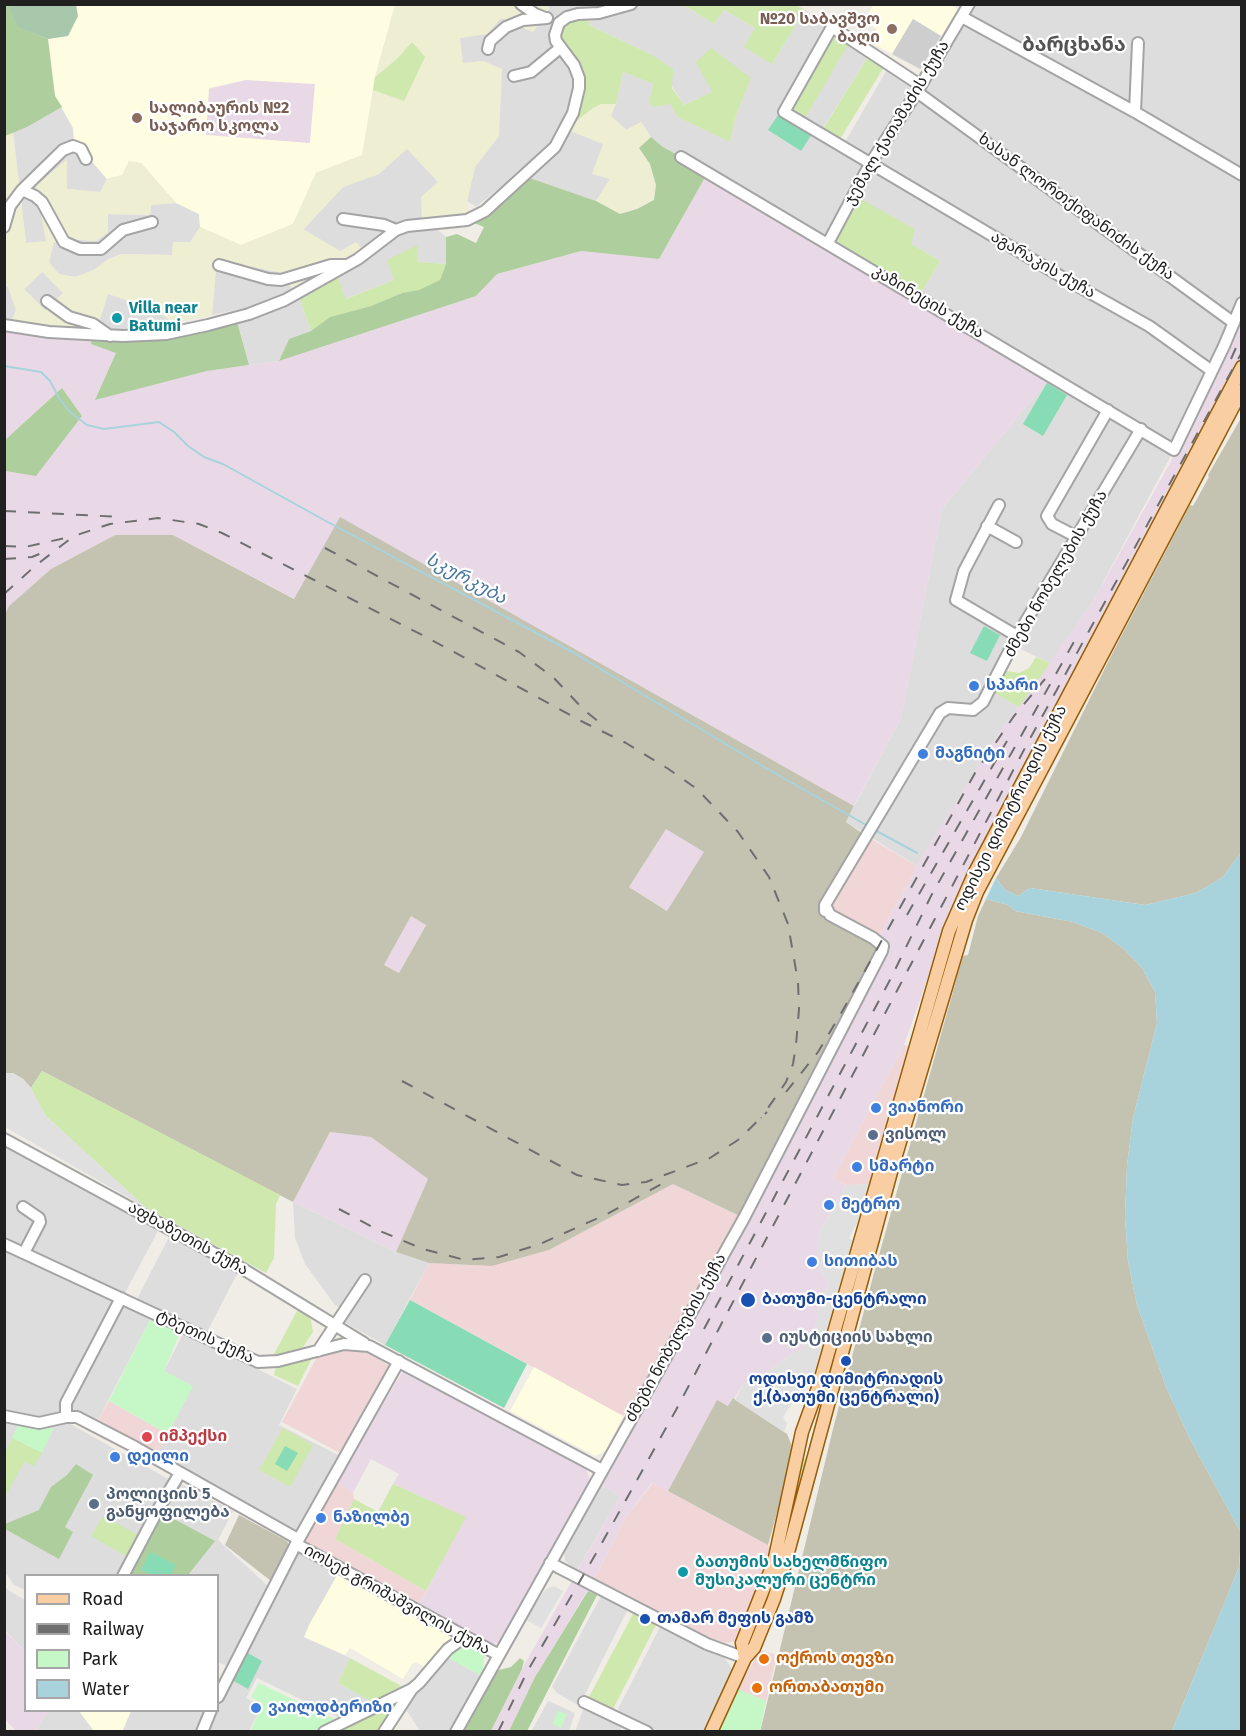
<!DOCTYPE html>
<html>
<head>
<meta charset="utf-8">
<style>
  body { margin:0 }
  #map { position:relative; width:1246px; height:1736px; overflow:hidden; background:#f0ece6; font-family:"Fira Sans",sans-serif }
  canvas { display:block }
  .frame { position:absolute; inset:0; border:6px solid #202020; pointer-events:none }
  .legend { position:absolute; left:24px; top:1574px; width:195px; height:138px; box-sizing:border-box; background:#fff; border:2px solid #a6a6a6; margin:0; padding:8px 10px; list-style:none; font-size:18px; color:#202020 }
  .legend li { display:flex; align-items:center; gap:12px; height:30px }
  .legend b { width:30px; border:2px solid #a6a6a6 }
</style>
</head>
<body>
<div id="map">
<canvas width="1246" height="1736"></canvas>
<div class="frame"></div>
<ul class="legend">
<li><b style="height:8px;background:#f9cea2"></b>Road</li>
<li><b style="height:8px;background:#6e6e6e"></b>Railway</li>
<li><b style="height:16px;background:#c5f8c6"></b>Park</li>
<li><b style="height:16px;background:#a8d3dc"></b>Water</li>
</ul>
</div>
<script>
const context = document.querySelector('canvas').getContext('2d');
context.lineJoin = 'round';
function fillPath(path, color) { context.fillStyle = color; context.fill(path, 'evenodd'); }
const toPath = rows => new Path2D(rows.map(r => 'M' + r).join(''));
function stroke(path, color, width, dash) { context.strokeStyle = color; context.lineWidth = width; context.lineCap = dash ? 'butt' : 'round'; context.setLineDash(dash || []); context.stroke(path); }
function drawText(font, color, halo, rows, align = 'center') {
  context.font = font + ' "Fira Sans","Noto Sans Georgian",sans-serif'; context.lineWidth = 4.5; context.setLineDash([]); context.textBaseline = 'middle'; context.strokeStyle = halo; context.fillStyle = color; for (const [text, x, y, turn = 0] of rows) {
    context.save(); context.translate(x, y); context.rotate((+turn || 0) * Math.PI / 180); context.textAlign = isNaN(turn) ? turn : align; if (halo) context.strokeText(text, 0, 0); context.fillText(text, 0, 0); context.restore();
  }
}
const residential = toPath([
  [974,4,1241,5,1241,171,967,16],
  [544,5,618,5,569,13,571,66,576,82,568,121,544,153,476,207,467,201,475,167,499,136,483,61,462,63,460,38,487,34,501,18,549,8],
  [631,5,686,5,685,6,714,24,724,10,755,28,772,64,805,10,871,52,820,133,870,164,828,243,663,147,651,137,641,122,627,130,610,116,616,104,623,72,653,84,649,103,670,104,730,142,735,118,751,78,712,92,684,105,652,55,589,25,588,14],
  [963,23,1081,84,1241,178,1241,293,1232,319,921,92],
  [889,66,915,83,868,159,844,144],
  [918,97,1229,324,1210,366,875,164],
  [62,107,73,128,74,141,107,179,101,192,67,189,67,160,46,242,26,243,13,132,27,127],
  [566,129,603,144,610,179,596,201,524,176],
  [407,148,438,182,422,223,407,224,365,252,340,251,303,230,343,187,379,174],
  [872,168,1150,328,1208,370,1173,443,920,295,940,261,911,244,857,197],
  [176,203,199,214,200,227,190,242,173,242,172,255,121,254,109,259,94,270,75,277,58,274,49,262,54,242,70,239,96,241,108,232,108,214,150,215,151,205],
  [432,225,446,237,446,264,416,262,418,246,394,280,345,299,335,271,386,236],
  [216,260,279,272,295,292,276,301,212,315],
  [43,271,63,293,45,311,24,289],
  [4,285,8,287,16,310,12,320,5,318],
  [108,293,154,310,173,322,155,331,96,332],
  [298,293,311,331,289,339,279,361,249,365,236,318],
  [1051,376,1174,450,1092,603,1050,663,1012,645,990,689,1019,707,999,733,917,866,846,822,901,718,942,509],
  [5,1145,159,1229,125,1293,5,1239],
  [293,1202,396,1252,429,1263,385,1345,344,1322,349,1313,335,1305,305,1264,295,1238],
  [170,1235,239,1270,205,1336,136,1301],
  [4,1247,117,1299,62,1416,52,1419,5,1413],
  [122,1304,151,1318,98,1420,72,1409,69,1401],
  [184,1332,297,1389,279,1425,338,1455,296,1530,157,1454,192,1387,164,1371],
  [5,1418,65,1421,170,1480,118,1575,26,1576,25,1590,14,1585,5,1572],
  [181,1484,233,1511,218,1540,269,1587,227,1666,218,1662,218,1576,127,1576,174,1486],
  [602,1486,620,1496,577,1571,565,1561,564,1549],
  [296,1551,302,1551,340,1570,304,1637,350,1658,338,1683,376,1704,344,1720,257,1678,246,1698,262,1706,249,1731,210,1731,209,1721,214,1711,218,1710,218,1704],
  [4,1584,8,1590,25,1600,25,1651,5,1630],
  [601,1596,628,1609,581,1702,578,1705,557,1693,552,1687],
  [661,1625,724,1657,732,1669,732,1674,705,1731,655,1731,619,1714,618,1709],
  [447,1657,482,1676,451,1731,420,1731,405,1708,421,1686],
  [548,1701,575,1713,569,1731,531,1732],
  [584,1707,624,1723,620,1731,575,1732],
  [49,1710,79,1711,94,1731,35,1732],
  [131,1711,208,1711,201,1731,122,1732]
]);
const commercial = toPath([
  [866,836,917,866,876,942,825,905],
  [904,1045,912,1047,872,1184,846,1185,833,1178],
  [673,1184,744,1218,623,1416,410,1300,429,1263,492,1266,549,1250],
  [338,1348,355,1348,369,1352,389,1366,340,1453,282,1422,319,1353],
  [109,1401,168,1434,157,1454,98,1420],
  [336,1481,353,1493,354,1499,335,1539,426,1591,419,1605,305,1543,304,1539],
  [653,1483,768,1545,771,1551,770,1563,740,1638,736,1641,726,1643,709,1638,594,1580,626,1517],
  [760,1650,777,1655,766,1701,738,1689]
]);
const industrial = toPath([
  [245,80,315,84,310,144,205,135,209,89],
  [708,172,1051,376,942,509,901,718,854,806,340,518,295,599,173,535,115,535,51,569,9,606,5,614,5,471,36,475,82,416,62,388,5,440,5,325,93,334,116,353,96,399,207,371,279,361,476,296,497,274,581,251,659,259],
  [1241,318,1241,357,1236,370,956,898,904,1045,833,1178,846,1185,821,1229,817,1243,820,1267,828,1286,817,1306,819,1307,816,1325,810,1337,800,1351,793,1353,761,1377,753,1386,744,1383,729,1406,717,1401,668,1491,652,1483,626,1517,594,1580,535,1677,509,1731,491,1732,522,1669,620,1496,602,1486,744,1218,876,942,924,853,999,733,1092,603,1195,418,1221,366],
  [666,828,705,852,668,911,629,887],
  [411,916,426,924,399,973,384,965],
  [330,1132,371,1137,428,1179,396,1252,293,1202],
  [403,1371,516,1428,586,1467,590,1481,503,1639,498,1643,490,1644,419,1605,465,1517,393,1484,399,1474,371,1459,353,1493,336,1481],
  [4,1630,25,1651,26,1710,49,1711,35,1731,16,1731,5,1719]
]);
const education = toPath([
  [76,5,395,5,375,77,363,155,316,173,293,224,241,245,200,227,199,214,176,203,141,163,122,175,107,179,74,141,73,128,55,96,48,39,68,36,78,16],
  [246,80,315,84,310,143,206,135,209,88],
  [873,5,950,5,958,9,941,36,913,19,892,54,870,42,877,29,864,21],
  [534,1367,623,1416,606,1451,595,1456,510,1411],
  [340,1570,449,1630,453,1636,428,1669,416,1662,412,1664,403,1679,350,1648,345,1655,304,1637,309,1625],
  [79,1711,131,1711,122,1732,94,1731]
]);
const religious = toPath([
  [913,19,941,36,920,69,892,54]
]);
const construction = toPath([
  [1241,418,1241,852,1223,877,1196,893,1145,905,1030,888,1018,896,1005,890,996,878,1021,837,1112,654,1190,505,1193,506,1209,477,1208,475],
  [340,517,854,806,846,822,866,836,825,912,883,946,744,1218,673,1184,549,1250,492,1266,429,1263,396,1252,428,1179,371,1137,330,1132,293,1202,42,1071,31,1088,23,1079,13,1073,5,1073,5,614,9,606,51,569,115,535,173,535,294,599],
  [666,829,704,852,667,911,629,887],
  [411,916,426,925,399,973,384,965],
  [986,899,1008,905,1015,911,1073,922,1102,933,1124,949,1142,968,1155,992,1157,1023,1133,1118,1127,1166,1125,1217,1128,1261,1137,1305,1166,1387,1190,1439,1241,1533,1239,1567,1172,1731,760,1732,833,1429,874,1273,963,956,968,955,978,916],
  [733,1398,787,1434,794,1451,768,1545,668,1491,717,1400,728,1406],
  [239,1515,287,1541,290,1548,271,1581,225,1545]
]);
const farmland = toPath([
  [469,4,471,7,473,4,544,4,550,8,533,32,501,18,487,34,460,38,463,63,483,61,502,69,499,136,475,167,467,201,468,214,447,221,422,223,421,197,438,182,407,149,379,174,343,187,303,229,340,251,356,242,365,252,295,292,279,272,217,260,212,315,205,317,173,322,154,310,108,294,96,332,27,327,12,320,16,310,8,287,5,285,4,136,13,132,26,243,46,241,36,186,67,159,67,189,100,192,107,179,122,175,129,161,141,163,176,203,151,205,150,215,108,214,108,232,96,241,70,239,54,242,49,262,59,274,75,277,94,270,109,259,121,254,172,255,173,242,190,242,200,227,241,245,293,224,316,173,362,155,373,90,404,101,412,42,397,59,375,77,395,5],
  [42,272,63,293,45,310,24,289],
  [601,104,616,104,611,116,626,130,641,122,651,137,639,148,650,164,656,185,654,201,620,214,596,201,610,179,592,174,603,144,566,129,593,108]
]);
const grass = toPath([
  [686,4,796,5,805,10,772,64,744,47,755,28,724,10,714,24,685,6],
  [588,14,589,25,652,55,673,69,672,88,684,105,712,92,696,62,711,48,751,78,735,118,730,142,678,117,670,104,655,107,649,103,653,84,623,72,616,104,601,104,593,108,566,129,579,88,560,48,559,23],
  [832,27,851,40,802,123,784,112],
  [412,42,425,57,404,101,373,90,375,77,397,59],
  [871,52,887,62,837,144,820,134],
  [857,197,915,229,911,244,940,261,920,295,832,241],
  [418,245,417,262,446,264,440,280,419,291,402,293,371,306,330,317,311,331,298,293,335,271,346,299,394,280,387,260],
  [1036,657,1050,663,1019,707,990,690,1000,670,1019,673,1029,668],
  [42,1071,280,1195,276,1204,274,1258,266,1273,145,1207,45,1115,31,1088],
  [298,1309,310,1316,313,1332,301,1350,273,1356],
  [312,1358,298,1386,274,1375,276,1366],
  [283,1428,313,1445,290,1487,259,1470],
  [12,1438,42,1453,34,1466,24,1462,5,1497,5,1452],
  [807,1458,791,1519,781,1557,803,1459],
  [393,1484,466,1517,426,1591,335,1539,354,1499,378,1512],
  [103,1516,138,1535,126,1556,91,1536],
  [634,1612,657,1623,612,1711,589,1697],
  [350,1658,405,1688,376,1704,338,1683],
  [402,1701,382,1731,337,1732,390,1703]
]);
const forest = toPath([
  [8,4,19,27,48,39,55,96,62,107,27,127,5,136,4,5],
  [651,137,663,147,708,172,659,259,581,251,497,274,476,296,279,361,289,339,311,331,330,317,371,306,402,293,419,290,440,280,446,264,446,237,457,234,476,243,484,227,472,222,524,176,596,201,620,214,637,209,654,200,656,185,650,164,639,148],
  [236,318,249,365,207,371,95,400,116,353,91,344,93,334,123,336],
  [62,388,82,416,36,476,5,471,5,440],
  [76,1464,93,1475,65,1527,73,1532,59,1559,5,1529,5,1524,39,1510,51,1487,67,1475],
  [161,1512,215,1541,188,1575,127,1576],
  [588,1591,597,1595,527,1731,509,1731,535,1677],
  [520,1658,524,1661,522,1669,491,1731,459,1732,491,1672,511,1667]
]);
const cemetery = toPath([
  [8,5,76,5,78,16,68,36,48,39,18,27]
]);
const park = toPath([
  [151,1318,181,1330,164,1371,193,1386,168,1434,109,1401],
  [18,1425,36,1429,54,1428,42,1453,12,1438],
  [466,1642,485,1651,482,1676,447,1657,456,1647],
  [259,1683,338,1721,315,1731,250,1732,263,1704,251,1697],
  [738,1689,766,1701,760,1731,718,1731],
  [558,1711,567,1714,561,1728,552,1724]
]);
const pitch = toPath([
  [780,112,812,134,801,151,768,130],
  [1047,383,1067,395,1043,436,1023,424],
  [984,626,1000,635,987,661,970,653],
  [410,1300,527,1364,504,1408,385,1345],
  [285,1446,298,1453,287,1471,275,1464],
  [150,1552,176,1565,171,1575,152,1575,141,1570],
  [246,1652,262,1661,248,1689,232,1680]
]);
const parking = toPath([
  [5,1073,12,1073,23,1079,31,1088,45,1115,145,1207,5,1127],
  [869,1184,858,1221,849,1238,853,1241,811,1384,793,1402,786,1412,783,1418,787,1423,784,1432,735,1400,744,1382,754,1386,761,1377,793,1353,800,1351,810,1337,816,1325,819,1307,817,1306,828,1286,820,1267,817,1243,821,1229,846,1185],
  [554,1586,563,1591,541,1628,524,1619,546,1589]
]);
const water = toPath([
  [1241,852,1241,1731,1172,1731,1239,1567,1241,1533,1190,1439,1166,1387,1137,1305,1128,1261,1125,1217,1127,1166,1133,1118,1157,1023,1155,992,1142,968,1124,949,1102,933,1073,922,1015,911,1008,905,986,899,996,878,1005,890,1018,896,1030,888,1145,905,1196,893,1223,877]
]);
const stream = toPath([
  [4,366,41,372,50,381,59,398,69,411,87,425,104,429,159,422,174,432,188,446,204,457,223,464,324,520,574,653,764,767,868,826],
  [873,829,917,853]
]);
const minor = toPath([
  [521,4,535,14,545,18],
  [962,17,1135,112,1242,175],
  [488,49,490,41,506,27,523,20,547,18],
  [514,76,531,72,560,48],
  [920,85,832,27,784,112,1067,280,1149,326,1212,371],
  [917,92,1234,323],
  [1135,112,1138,43],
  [681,157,1174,450,1224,346,1242,303],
  [86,159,81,149,73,146,63,150,22,190,35,196,42,202,64,242,80,249,101,249,123,230,152,222],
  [343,219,384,225,396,230],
  [4,227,10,206,22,190],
  [828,243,870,164,917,92,969,4],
  [219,265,268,279,281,280,331,265,346,265],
  [47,301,69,317,93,324,110,336],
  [4,325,49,332,123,336,166,334,208,325,249,314,285,300,358,259,396,230,407,226,467,220,485,211,555,147,573,113,579,88,579,78,574,65,556,41,555,35,559,23,567,17,578,14,599,13,631,4],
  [999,505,964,571,956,600,1017,636],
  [987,526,1016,542],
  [1077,537,1052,524,1047,516,1108,410],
  [825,911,825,905,940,713,948,708,973,710,983,702,1017,636,1141,429],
  [4,1139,243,1269,364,1343],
  [23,1207,39,1218,40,1222,24,1253],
  [4,1244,258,1362,278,1361,344,1344,369,1346,602,1470],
  [318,1351,365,1280],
  [4,1416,39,1423,66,1417,77,1417,135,1447,298,1539],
  [66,1417,66,1403,121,1298],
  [296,1544,499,1655],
  [550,1563,707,1644,745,1658],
  [123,1576,160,1506,180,1473],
  [218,1697,296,1544,399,1361],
  [584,1702,647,1732],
  [202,1732,211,1710],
  [324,1732,412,1689,419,1683,448,1649,465,1637],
  [384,1732,412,1689],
  [456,1732,744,1218,882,951,883,946,873,938,830,915,825,905]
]);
const major = toPath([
  [745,1658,742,1643,774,1562,802,1432,819,1385,949,931,975,872,1242,367],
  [711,1732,745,1658,754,1648,774,1599,783,1571,891,1172,966,920,977,892,1242,390]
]);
const rail = toPath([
  [1231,359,1242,334],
  [4,511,122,517],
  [4,546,25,547,70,537],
  [325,548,519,652,554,678,584,710,604,726],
  [4,559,32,557,49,550],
  [4,594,35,566,74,536,110,524,158,518,199,524,222,533,428,638,585,723,626,743,667,768,697,789,738,832,769,877,788,924,798,982,799,1009,796,1045,793,1064,786,1082,761,1118],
  [907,915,1007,741],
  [402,1081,577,1175,622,1185,646,1182,710,1158,738,1140,767,1112],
  [786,1092,818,1052,843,1010,975,773,1014,716,1045,679],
  [339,1209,380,1231,423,1249,465,1260,499,1257,540,1244,607,1214,667,1181],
  [704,1329,891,978,931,896,1075,640],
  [498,1732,527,1672,598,1550,676,1410,1026,746,1242,352]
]);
const markers = [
  [892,29,6,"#8d6e63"],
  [137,118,6,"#8d6e63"],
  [117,318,6,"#0f9aa8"],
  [974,686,6,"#3f7fe0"],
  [923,754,6,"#3f7fe0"],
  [876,1108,6,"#3f7fe0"],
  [873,1135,6,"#5c6f8a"],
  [857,1167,6,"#3f7fe0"],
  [829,1205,6,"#3f7fe0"],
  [812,1262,6,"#3f7fe0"],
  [748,1300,8,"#1a4fb4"],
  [767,1338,6,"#5c6f8a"],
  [846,1361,6,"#1a4fb4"],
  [147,1437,6,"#e0444e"],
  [115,1457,6,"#3f7fe0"],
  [94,1504,6,"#5c6f8a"],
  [321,1518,6,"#3f7fe0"],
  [683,1572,6,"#0f9aa8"],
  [645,1619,6,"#1a4fb4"],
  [764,1659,6,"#e8710a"],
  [757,1688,6,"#e8710a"],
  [256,1708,6,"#3f7fe0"]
];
const educationNames = [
  ["№20 საბავშვო",880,20],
  ["ბაღი",880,38],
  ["სალიბაურის №2",149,109,"left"],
  ["საჯარო სკოლა",149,127,"left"]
];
const streetNames = [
  ["ჯემალ ქათამაძის ქუჩა",897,123,-59],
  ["ხასან ლორთქიფანიძის ქუჩა",1076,207,36],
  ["აგარაკის ქუჩა",1043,265,30],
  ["კაზინეცის ქუჩა",928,302,31],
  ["ძმები ნობელების ქუჩა",1056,574,-60],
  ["ოდისეი დიმიტრიადის ქუჩა",1011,808,-63],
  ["აფხაზეთის ქუჩა",188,1239,29],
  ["ტბეთის ქუჩა",205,1337,25],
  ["ძმები ნობელების ქუჩა",676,1338,-61],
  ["იოსებ გრიშაშვილის ქუჩა",397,1600,29]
];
const cultureNames = [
  ["Villa near",129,309],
  ["Batumi",129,327],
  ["ბათუმის სახელმწიფო",695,1563],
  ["მუსიკალური ცენტრი",695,1581]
];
const shopNames = [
  ["სპარი",986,686],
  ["მაგნიტი",935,754],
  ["ვიანორი",888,1108],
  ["სმარტი",869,1167],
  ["მეტრო",841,1205],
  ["სითიბას",824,1262],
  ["დეილი",127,1457],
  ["ნაზილბე",333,1518],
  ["ვაილდბერიზი",268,1708]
];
const serviceNames = [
  ["ვისოლ",885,1135],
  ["იუსტიციის სახლი",779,1338],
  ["პოლიციის 5",106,1495],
  ["განყოფილება",106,1513]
];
const transitNames = [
  ["ბათუმი-ცენტრალი",762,1300],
  ["ოდისეი დიმიტრიადის",846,1380,"center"],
  ["ქ.(ბათუმი ცენტრალი)",846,1398,"center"],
  ["თამარ მეფის გამზ",657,1619]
];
const healthNames = [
  ["იმპექსი",159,1437]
];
const foodNames = [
  ["ოქროს თევზი",776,1659],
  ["ორთაბათუმი",769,1688]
];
const waterNames = [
  ["სკურკუბა",466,579,28]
];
const quarterNames = [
  ["ბარცხანა",1074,45]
];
fillPath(residential, '#dedddd');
fillPath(commercial, '#f0d6d7');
fillPath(industrial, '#e9d9e7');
fillPath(education, '#fefce1');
fillPath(religious, '#cecece');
fillPath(construction, '#c4c3b2');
fillPath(farmland, '#edeed2');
fillPath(grass, '#cee8ae');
fillPath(forest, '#aece9d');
fillPath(cemetery, '#a8c8ab');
fillPath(park, '#c5f8c6');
fillPath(pitch, '#87dcb6');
fillPath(parking, '#e0e0e0');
fillPath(water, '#a8d3dc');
stroke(stream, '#a8d3dc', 2);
stroke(minor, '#a4a4a4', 14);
stroke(major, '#965d05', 15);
stroke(minor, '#fff', 10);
stroke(major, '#f9cea2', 12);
stroke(rail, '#6e6e6e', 2, [12, 12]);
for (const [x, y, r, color] of markers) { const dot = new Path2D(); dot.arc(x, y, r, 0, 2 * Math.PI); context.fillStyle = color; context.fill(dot); stroke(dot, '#fff', 2); }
drawText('bold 16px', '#785e54', '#fff', educationNames, 'right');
drawText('16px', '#202020', '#fff', streetNames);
drawText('bold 16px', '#0d838f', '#fff', cultureNames, 'left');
drawText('bold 16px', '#366cbe', '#fff', shopNames, 'left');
drawText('bold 16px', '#4e5e75', '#fff', serviceNames, 'left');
drawText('bold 16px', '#164399', '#fff', transitNames, 'left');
drawText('bold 16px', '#be3a42', '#fff', healthNames, 'left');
drawText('bold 16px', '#c56008', '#fff', foodNames, 'left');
drawText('italic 18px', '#48789d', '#fff', waterNames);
drawText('bold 20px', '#535353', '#fff', quarterNames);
</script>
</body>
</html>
